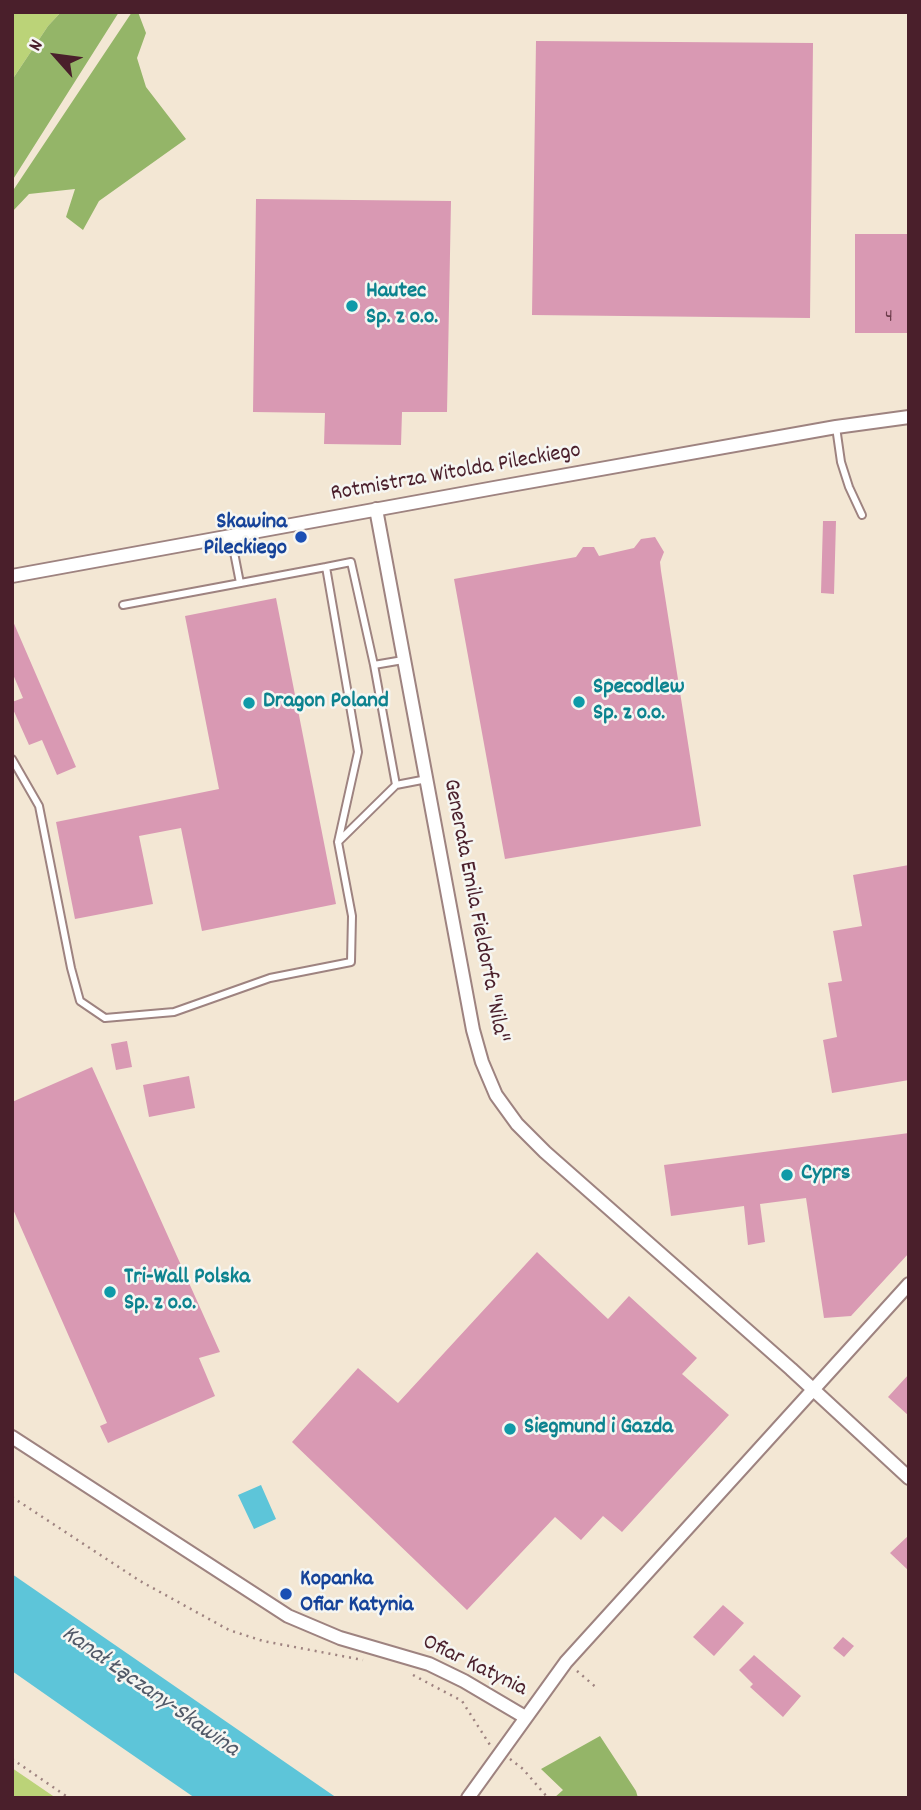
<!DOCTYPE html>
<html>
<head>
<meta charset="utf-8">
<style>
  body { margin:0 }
  #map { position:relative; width:921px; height:1810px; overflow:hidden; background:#f3e7d4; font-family:Dekko,sans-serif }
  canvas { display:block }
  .frame { position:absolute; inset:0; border:14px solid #4a1f2b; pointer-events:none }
  .north { position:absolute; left:21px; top:21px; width:70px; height:70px; -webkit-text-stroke:5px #f6f6f2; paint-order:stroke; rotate:298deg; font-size:19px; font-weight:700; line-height:28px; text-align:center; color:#4a1f2b }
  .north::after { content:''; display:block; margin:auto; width:24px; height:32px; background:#4a1f2b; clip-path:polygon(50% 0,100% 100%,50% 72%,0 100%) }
</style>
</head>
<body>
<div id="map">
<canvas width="921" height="1810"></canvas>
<div class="frame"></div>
<div class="north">N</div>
</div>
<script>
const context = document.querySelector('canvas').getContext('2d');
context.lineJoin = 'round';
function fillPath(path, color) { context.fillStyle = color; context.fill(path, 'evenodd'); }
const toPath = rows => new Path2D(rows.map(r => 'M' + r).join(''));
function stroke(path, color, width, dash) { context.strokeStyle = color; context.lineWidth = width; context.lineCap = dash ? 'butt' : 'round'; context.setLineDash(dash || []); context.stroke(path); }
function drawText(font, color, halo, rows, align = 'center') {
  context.font = font + ' Dekko,sans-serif'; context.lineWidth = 5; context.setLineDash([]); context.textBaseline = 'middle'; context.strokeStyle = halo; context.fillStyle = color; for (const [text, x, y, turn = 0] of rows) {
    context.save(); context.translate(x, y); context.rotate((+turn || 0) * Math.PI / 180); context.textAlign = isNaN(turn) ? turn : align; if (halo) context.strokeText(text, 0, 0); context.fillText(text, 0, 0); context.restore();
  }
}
const green = toPath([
  [12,12,61,12,48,26,12,80],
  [12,1768,56,1798,12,1798]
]);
const forest = toPath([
  [61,12,119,12,12,181,12,80,48,26],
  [132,12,138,12,146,33,137,58,146,87,186,139,99,201,83,230,66,217,75,189,29,194,12,212,12,192],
  [600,1736,636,1791,638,1798,554,1798,563,1790,541,1769]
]);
const water = toPath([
  [261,1485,276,1519,254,1529,238,1495],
  [12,1574,337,1798,195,1798,92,1727,12,1671]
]);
const building = toPath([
  [536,41,813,43,810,318,532,315],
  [256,199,451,201,447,412,402,412,401,445,324,444,325,413,253,412],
  [855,234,909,234,909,333,855,333],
  [823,521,836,521,834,594,821,593],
  [655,537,664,552,660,562,661,571,701,826,505,859,454,579,576,557,583,547,594,547,599,556,634,548,641,539],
  [276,598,336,904,202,931,181,828,139,836,153,904,75,919,56,822,219,789,185,616],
  [12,619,76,767,57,775,42,740,29,745,12,707,12,702,23,698,12,672],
  [909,865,909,1080,832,1093,823,1040,837,1037,828,983,842,981,833,931,862,926,853,875],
  [127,1041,132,1067,116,1070,111,1044],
  [92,1067,220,1352,199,1358,215,1396,108,1443,100,1426,107,1423,12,1207,12,1102],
  [189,1076,195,1108,149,1117,143,1085],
  [909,1133,909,1253,851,1316,824,1318,806,1198,760,1204,765,1242,748,1245,744,1206,671,1216,664,1165],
  [537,1252,608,1319,629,1296,697,1358,682,1374,729,1415,622,1532,603,1516,581,1540,555,1517,467,1610,292,1442,358,1368,398,1403],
  [909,1374,909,1416,888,1397],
  [909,1535,909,1571,890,1553],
  [723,1605,744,1623,714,1656,693,1637],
  [843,1637,854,1646,844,1657,833,1648],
  [754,1655,801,1696,783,1717,750,1687,753,1684,739,1670]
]);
const path = toPath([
  [12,1497,140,1581,229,1630,263,1641,363,1660],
  [577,1671,598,1689],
  [413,1675,462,1701,490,1745],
  [12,1759,69,1798],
  [510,1759,523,1769,548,1798]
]);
const lane = toPath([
  [836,427,841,462,849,487,862,515],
  [231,537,240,583],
  [123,605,326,567],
  [12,759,39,806,71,968,80,1001,105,1018,174,1012,270,978,351,962,352,916,338,842,396,785,427,779],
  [396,785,374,665,403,660],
  [338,842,358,752,326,567,351,562,374,665]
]);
const street = toPath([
  [376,509,473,1030,482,1062,496,1095,517,1124,545,1152,791,1369,909,1478],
  [12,576,494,488,836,427,909,417],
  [12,1437,288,1616,340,1638,429,1664,464,1681,525,1717],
  [468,1798,566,1662,909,1284]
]);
const markers = [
  [352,306,7,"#0f9aa8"],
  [301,537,7,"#1a4fb4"],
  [579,702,7,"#0f9aa8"],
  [249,703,7,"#0f9aa8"],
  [787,1175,7,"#0f9aa8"],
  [110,1292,7,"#0f9aa8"],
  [510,1429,7,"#0f9aa8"],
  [286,1594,7,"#1a4fb4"]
];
const numberNames = [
  ["4",889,318]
];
const cultureNames = [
  ["Hautec",366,293],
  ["Sp. z o.o.",366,319],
  ["Specodlew",593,689],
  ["Sp. z o.o.",593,715],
  ["Dragon Poland",263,703],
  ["Cyprs",801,1175],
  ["Tri-Wall Polska",124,1279],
  ["Sp. z o.o.",124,1305],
  ["Siegmund i Gazda",524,1429]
];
const streetNames = [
  ["Rotmistrza Witolda Pileckiego",456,474,-10],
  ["Generała Emila Fieldorfa \"Nila\"",474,911,79],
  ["Ofiar Katynia",474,1667,26]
];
const transitNames = [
  ["Skawina",287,524],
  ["Pileckiego",287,550],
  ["Kopanka",300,1581,"left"],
  ["Ofiar Katynia",300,1607,"left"]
];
const waterNames = [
  ["Kanał Łączany-Skawina",149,1693,35]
];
fillPath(green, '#bbd378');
fillPath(forest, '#94b568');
fillPath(water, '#5dc5d9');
fillPath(building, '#d999b3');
stroke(lane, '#9e8380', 10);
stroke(street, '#9e8380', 16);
stroke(path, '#9e8380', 2.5, [2, 5]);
stroke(lane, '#fff', 6);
stroke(street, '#fff', 12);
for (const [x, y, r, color] of markers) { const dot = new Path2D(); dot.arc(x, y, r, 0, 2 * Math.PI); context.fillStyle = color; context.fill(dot); stroke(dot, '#f6f6f2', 2.5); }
drawText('19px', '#6e3e4d', null, numberNames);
drawText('bold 23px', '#0d838f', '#f6f6f2', cultureNames, 'left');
drawText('23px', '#4a1f2b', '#f6f6f2', streetNames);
drawText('bold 23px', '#164399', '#f6f6f2', transitNames, 'right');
drawText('italic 24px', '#515968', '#f6f6f2', waterNames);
</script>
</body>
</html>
